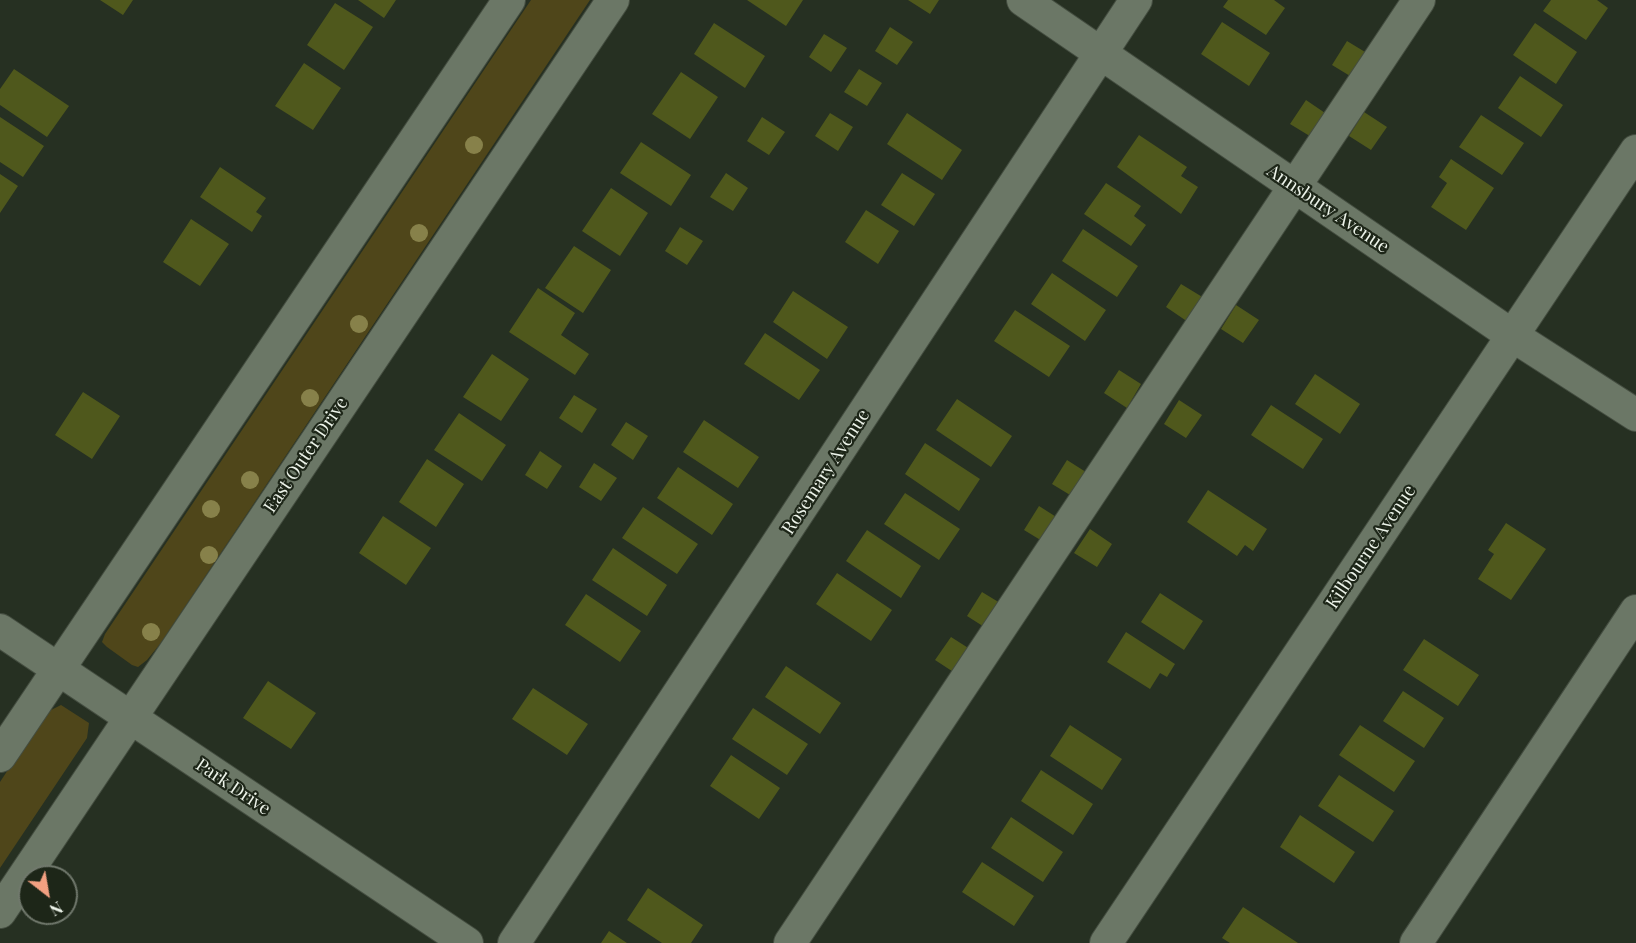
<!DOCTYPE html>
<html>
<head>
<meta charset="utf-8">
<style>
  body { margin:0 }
  #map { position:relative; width:1636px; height:943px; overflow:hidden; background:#263022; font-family:"Playfair Display",serif }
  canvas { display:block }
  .north { position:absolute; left:18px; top:865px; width:60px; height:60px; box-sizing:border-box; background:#1d2618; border:2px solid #70786c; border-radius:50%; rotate:149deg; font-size:16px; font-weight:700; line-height:24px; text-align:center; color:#ecf3e9 }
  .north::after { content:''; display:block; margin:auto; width:21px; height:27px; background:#f2a081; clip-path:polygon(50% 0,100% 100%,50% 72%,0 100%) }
</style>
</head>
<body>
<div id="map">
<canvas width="1636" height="943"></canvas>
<div class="north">N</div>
</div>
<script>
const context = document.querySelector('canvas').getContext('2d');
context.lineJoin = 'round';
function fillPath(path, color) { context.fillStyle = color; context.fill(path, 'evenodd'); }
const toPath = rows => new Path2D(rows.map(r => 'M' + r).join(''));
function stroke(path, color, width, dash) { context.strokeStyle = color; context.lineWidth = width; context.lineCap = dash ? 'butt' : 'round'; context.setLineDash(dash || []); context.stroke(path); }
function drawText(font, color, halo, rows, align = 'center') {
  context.font = font + ' "Playfair Display",serif'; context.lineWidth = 4.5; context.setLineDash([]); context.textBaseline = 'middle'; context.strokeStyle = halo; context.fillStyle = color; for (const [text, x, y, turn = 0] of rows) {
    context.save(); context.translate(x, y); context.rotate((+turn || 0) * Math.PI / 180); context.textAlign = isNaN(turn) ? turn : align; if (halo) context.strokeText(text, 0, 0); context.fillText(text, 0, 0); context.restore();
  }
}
const green = toPath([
  [531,0,590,0,160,644,147,660,138,667,132,665,107,647,102,642,105,634],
  [61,705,89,723,87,738,0,868,0,782,45,713]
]);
const building = toPath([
  [100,0,133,0,123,15],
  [358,0,396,0,384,18],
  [747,0,803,0,786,26],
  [908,0,939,0,930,14],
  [1228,0,1274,0,1285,8,1266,35,1223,7],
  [1551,0,1597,0,1608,8,1586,40,1543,11],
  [335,3,373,27,344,70,307,45],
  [1222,22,1270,53,1249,86,1201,54],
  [714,23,765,56,745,88,694,54],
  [1535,23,1577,52,1556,84,1513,55],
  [890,27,913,42,897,65,875,51],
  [824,34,847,48,831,72,809,57],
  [1347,41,1370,55,1355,79,1332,65],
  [304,63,341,88,313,130,275,106],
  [14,69,69,106,47,137,0,105,0,89],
  [859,69,882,83,867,106,844,92],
  [681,72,718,97,690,139,652,114],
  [1520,76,1563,105,1541,137,1498,108],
  [1306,100,1328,115,1313,138,1290,124],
  [1364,112,1387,127,1371,150,1349,136],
  [830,113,853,127,838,151,815,136],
  [907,113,962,150,942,180,887,144],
  [1481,115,1524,143,1502,175,1459,147],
  [0,117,44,146,23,177,0,162],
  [762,117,785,132,769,155,747,141],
  [1139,135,1187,167,1181,176,1198,187,1181,214,1117,167],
  [641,142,691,175,671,206,620,173],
  [1451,159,1494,188,1466,230,1431,207,1447,183,1439,177],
  [220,167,266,198,256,212,262,216,252,232,200,197],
  [726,173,748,188,733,211,710,197],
  [902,173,935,194,914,226,881,205],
  [0,174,18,186,0,213],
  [1106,183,1141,206,1134,216,1146,225,1131,246,1084,214],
  [611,188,648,213,620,256,582,231],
  [866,210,899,231,878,264,845,242],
  [191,219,229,244,200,286,163,262],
  [680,227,703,241,687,265,665,251],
  [1083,229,1138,266,1117,297,1062,261],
  [574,246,611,270,583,313,545,288],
  [1052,273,1106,310,1085,341,1031,304],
  [1181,284,1204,298,1188,322,1166,307],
  [538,288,575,313,561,335,589,354,575,375,509,332],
  [793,291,848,327,827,359,773,322],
  [1236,305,1259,320,1243,343,1221,329],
  [1015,310,1070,346,1049,377,994,341],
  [765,333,820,370,799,400,744,364],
  [492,354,529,379,501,421,463,397],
  [1119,370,1141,384,1127,408,1104,393],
  [1315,374,1360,404,1340,434,1295,404],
  [83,392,120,416,92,459,55,435],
  [574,395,597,409,582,433,559,418],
  [957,399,1012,436,991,467,936,430],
  [1179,400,1202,415,1186,438,1164,424],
  [1271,405,1323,439,1303,469,1251,435],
  [459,413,506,445,482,481,434,450],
  [704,420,759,457,738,488,683,452],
  [626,422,648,436,633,460,611,445],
  [925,443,980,479,959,511,905,474],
  [540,451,562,466,547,489,525,475],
  [427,459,464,484,436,527,399,502],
  [1067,460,1089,474,1075,498,1052,484],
  [594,463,617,478,601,501,579,487],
  [678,467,733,504,712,535,657,498],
  [1208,490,1267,529,1253,551,1245,545,1237,556,1187,522],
  [905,493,960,529,939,560,884,524],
  [1039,506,1061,520,1047,544,1024,530],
  [643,507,698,544,677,574,622,538],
  [383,516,431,548,406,585,359,553],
  [1506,523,1546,549,1511,600,1478,579,1494,554,1488,550],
  [1090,529,1112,544,1097,567,1074,553],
  [867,530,921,566,901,598,846,561],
  [613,548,667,585,647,616,592,580],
  [837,573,892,610,871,641,816,604],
  [982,592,1005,606,989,630,967,616],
  [1160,593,1203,621,1184,650,1141,622],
  [586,594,641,631,620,662,565,625],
  [1126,632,1175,664,1167,677,1160,673,1150,689,1107,662],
  [951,637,973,651,958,675,935,660],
  [1424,639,1479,675,1458,706,1403,670],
  [786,666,841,703,820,734,765,697],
  [268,681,316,713,291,749,243,718],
  [533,688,588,724,567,755,512,719],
  [1403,691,1444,718,1424,748,1383,721],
  [753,708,808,744,787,775,732,739],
  [1070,725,1122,759,1102,790,1050,756],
  [1360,725,1415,761,1394,792,1339,755],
  [731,755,780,788,759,819,710,786],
  [1041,770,1093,804,1073,835,1021,801],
  [1339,775,1394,811,1373,842,1318,806],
  [1300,815,1355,852,1334,883,1280,847],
  [1011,817,1063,852,1043,882,991,848],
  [982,862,1034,896,1014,926,962,892],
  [648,888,703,925,691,943,662,943,627,920],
  [1243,907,1298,943,1230,943,1222,938],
  [609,931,627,943,601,943]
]);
const minor = toPath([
  [1023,0,1513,336,1636,415],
  [0,630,467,943],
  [0,756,509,0],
  [0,912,613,0],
  [514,943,1136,0],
  [790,943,1419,0],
  [1106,943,1636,151],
  [1416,943,1636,611]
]);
const trees = [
  [474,145],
  [419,233],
  [359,324],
  [310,398],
  [250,480],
  [211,509],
  [209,555],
  [151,632]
];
const streetNames = [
  ["Annsbury Avenue",1328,209,34],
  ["East Outer Drive",306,455,-56],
  ["Rosemary Avenue",826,472,-57],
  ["Kilbourne Avenue",1371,547,-56],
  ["Park Drive",233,787,34]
];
fillPath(green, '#4f461a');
fillPath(building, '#4f581c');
stroke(minor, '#444d40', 34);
stroke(minor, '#6b7766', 32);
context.fillStyle = '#87814a';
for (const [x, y] of trees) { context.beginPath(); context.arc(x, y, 9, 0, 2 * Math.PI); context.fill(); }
drawText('18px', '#ecf3e9', '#1d2618', streetNames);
</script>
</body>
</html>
